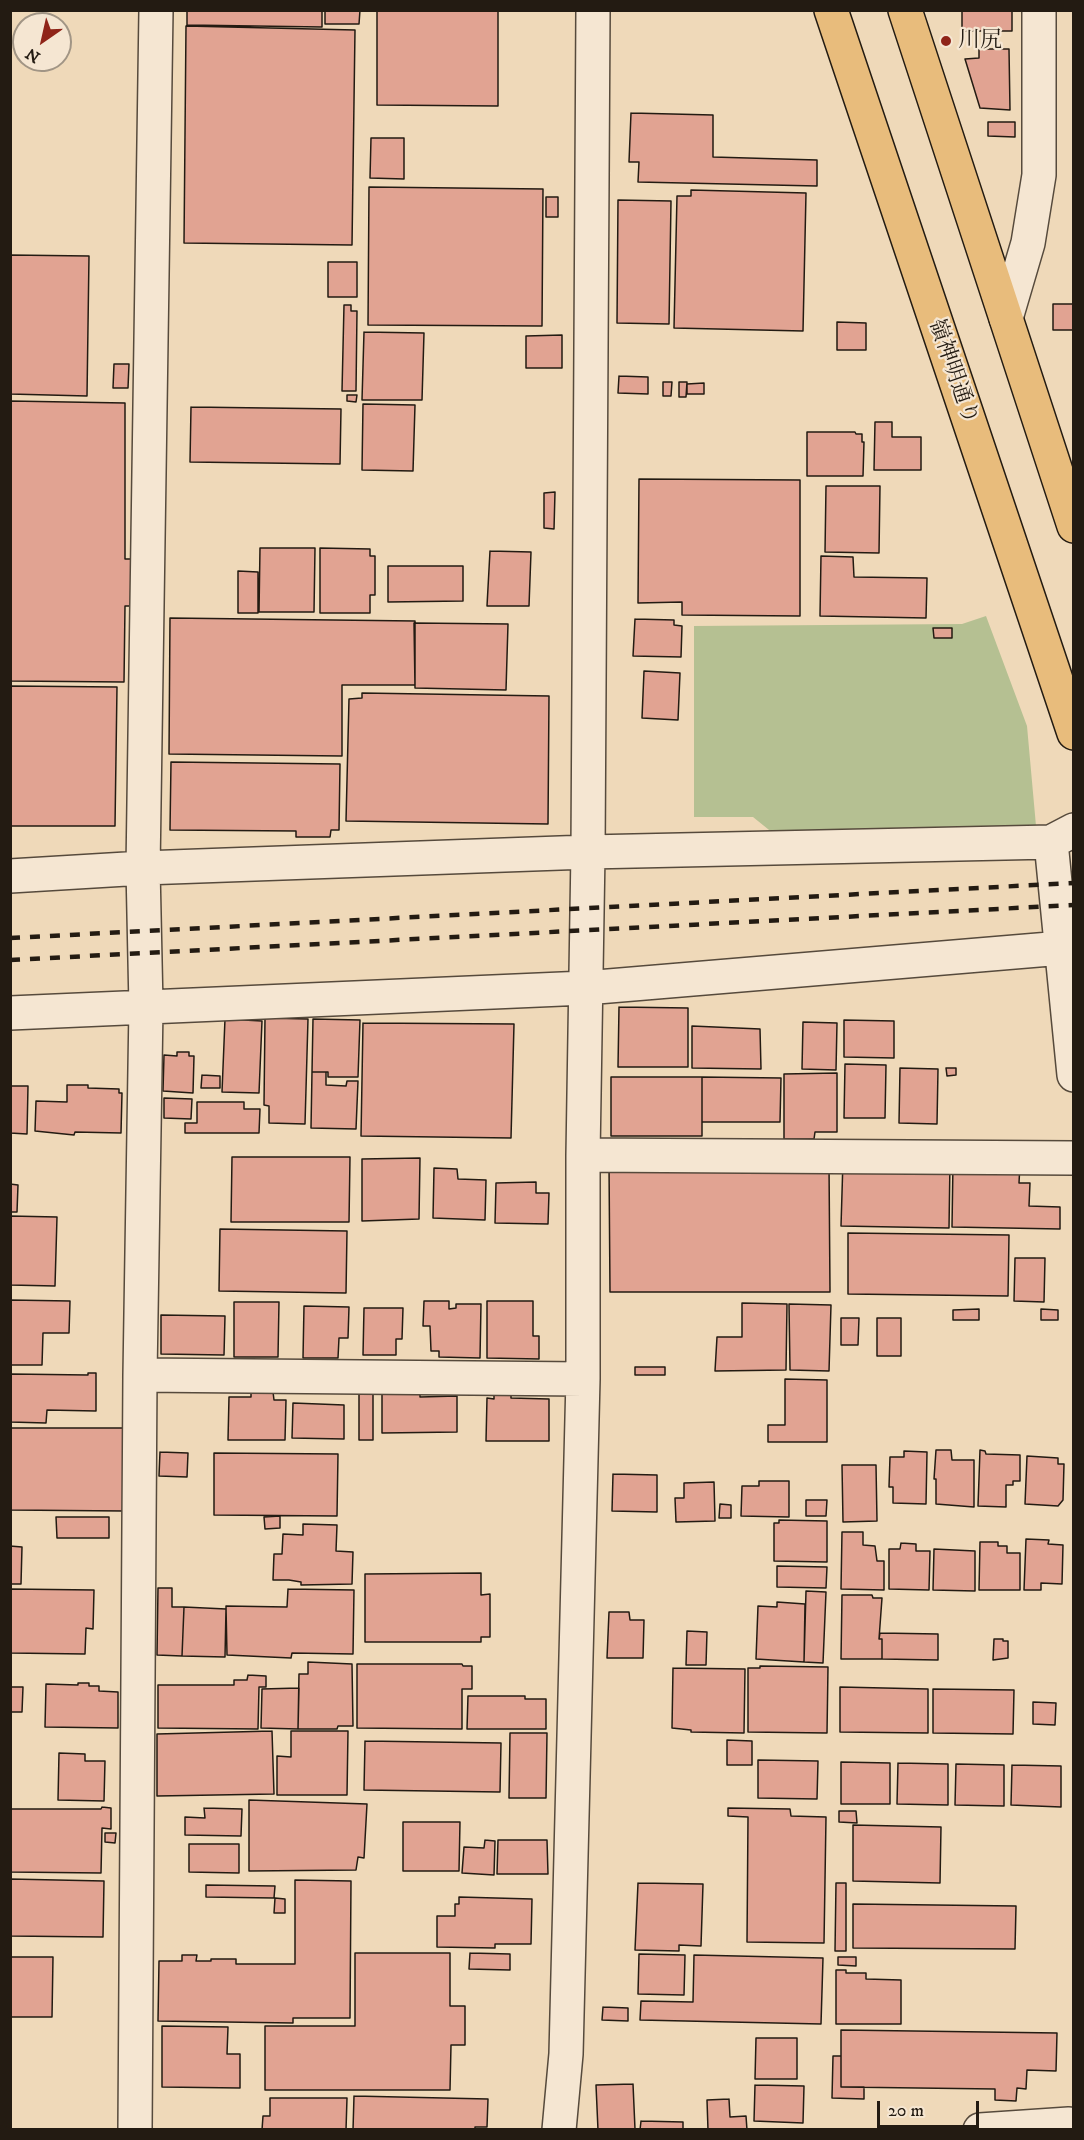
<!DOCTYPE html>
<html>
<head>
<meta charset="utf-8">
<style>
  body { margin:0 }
  #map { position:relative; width:1084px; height:2140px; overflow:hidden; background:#efd9b9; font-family:"IM FELL DW Pica",serif }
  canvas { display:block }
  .frame { position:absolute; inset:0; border:12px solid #231b12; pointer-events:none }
  .north { position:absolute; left:12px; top:12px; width:60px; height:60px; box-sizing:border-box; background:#f5e6d2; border:2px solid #a19585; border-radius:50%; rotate:214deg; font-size:16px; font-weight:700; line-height:24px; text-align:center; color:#231b12 }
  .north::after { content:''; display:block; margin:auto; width:21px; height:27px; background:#8f2418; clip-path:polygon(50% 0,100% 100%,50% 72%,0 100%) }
  .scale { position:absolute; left:877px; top:2101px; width:102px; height:27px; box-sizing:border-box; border:3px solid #231b12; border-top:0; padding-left:8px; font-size:18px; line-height:21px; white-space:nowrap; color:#231b12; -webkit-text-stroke:4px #f5e6d2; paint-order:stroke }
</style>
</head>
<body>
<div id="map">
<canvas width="1084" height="2140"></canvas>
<div class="frame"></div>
<div class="north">N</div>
<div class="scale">20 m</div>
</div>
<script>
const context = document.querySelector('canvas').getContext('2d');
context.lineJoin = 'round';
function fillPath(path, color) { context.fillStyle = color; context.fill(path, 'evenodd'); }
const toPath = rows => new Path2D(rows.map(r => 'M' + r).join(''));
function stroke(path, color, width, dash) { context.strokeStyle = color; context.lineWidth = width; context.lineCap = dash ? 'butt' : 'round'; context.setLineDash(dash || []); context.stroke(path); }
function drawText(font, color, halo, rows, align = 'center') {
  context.font = font + ' "IM FELL DW Pica","Noto Serif JP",serif'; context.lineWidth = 4.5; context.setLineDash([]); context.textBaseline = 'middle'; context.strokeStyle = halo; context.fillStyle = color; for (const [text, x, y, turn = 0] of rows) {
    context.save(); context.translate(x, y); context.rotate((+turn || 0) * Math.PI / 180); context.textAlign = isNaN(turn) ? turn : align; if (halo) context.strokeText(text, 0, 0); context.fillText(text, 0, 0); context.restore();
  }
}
const green = toPath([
  [986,616,1027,726,1036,826,779,838,753,817,694,817,694,626,962,624]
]);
const building = toPath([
  [187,10,322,10,322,27,187,25,187,10],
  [325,10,360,10,359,24,325,24,325,10],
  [377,10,498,10,498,106,377,105,377,10],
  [962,10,1012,11,1012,31,962,31,962,10],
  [186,26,355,30,352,245,184,243,186,26],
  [979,49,1009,49,1010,110,980,108,965,59,979,58,979,49],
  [631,113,713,115,713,157,817,160,817,186,638,182,639,162,629,162,631,113],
  [988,122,1015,122,1015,137,988,136,988,122],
  [371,138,404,138,404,179,370,178,371,138],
  [369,187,543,189,542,326,368,325,369,187],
  [691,190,806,193,803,331,674,328,677,196,691,196,691,190],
  [546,197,558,197,558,217,546,217,546,197],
  [618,200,671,201,669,324,617,323,618,200],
  [10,255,89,256,87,396,10,394,10,255],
  [328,262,357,262,357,297,328,297,328,262],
  [1053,304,1074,304,1074,330,1053,330,1053,304],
  [344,305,351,305,351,311,357,311,356,391,342,391,344,305],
  [837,322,866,323,866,350,837,350,837,322],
  [364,332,424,333,422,400,362,400,364,332],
  [562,335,562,368,526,368,526,336,562,335],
  [114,364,129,364,128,388,113,388,114,364],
  [619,376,648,377,648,394,618,393,619,376],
  [663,382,672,382,671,396,663,396,663,382],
  [679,382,687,382,686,397,679,397,679,382],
  [704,383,704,394,687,394,687,384,704,383],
  [347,395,357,395,356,402,347,401,347,395],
  [10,401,125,403,125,559,131,559,131,606,125,606,124,682,10,681,10,401],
  [363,404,415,405,413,471,362,470,363,404],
  [191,407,341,409,340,464,190,462,191,407],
  [875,422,892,422,892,437,921,437,921,470,874,470,875,422],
  [807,432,855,432,856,434,862,434,862,442,864,442,863,476,807,476,807,432],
  [639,479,800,480,800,616,682,615,682,602,638,603,639,479],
  [826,486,880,486,879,553,825,552,826,486],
  [555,492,554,529,544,528,544,493,555,492],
  [260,548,315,548,314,612,259,612,260,548],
  [320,548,370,549,370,556,375,556,375,595,370,595,370,613,320,613,320,548],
  [490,551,531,552,529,606,487,606,490,551],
  [821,556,853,557,854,577,927,578,926,618,820,616,821,556],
  [388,566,463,566,463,601,388,602,388,566],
  [238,571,258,572,258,613,238,613,238,571],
  [170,618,415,621,415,685,342,685,342,756,169,754,170,618],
  [635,619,674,620,674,625,682,626,681,657,633,656,635,619],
  [414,623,508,624,506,690,415,688,414,623],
  [933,628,952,628,952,638,934,638,933,628],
  [644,671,680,673,678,720,642,718,644,671],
  [10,686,117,687,115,826,10,826,10,686],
  [362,693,549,696,548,824,346,821,349,699,362,698,362,693],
  [171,762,340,764,339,830,331,830,330,837,296,837,296,831,170,830,171,762],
  [619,1007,688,1008,688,1067,618,1067,619,1007],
  [265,1018,308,1019,305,1124,269,1123,269,1106,264,1105,265,1018],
  [225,1019,262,1021,259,1093,222,1092,225,1019],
  [313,1019,360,1020,358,1077,328,1077,328,1072,312,1072,313,1019],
  [844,1020,894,1021,894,1058,844,1057,844,1020],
  [803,1022,837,1023,836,1070,802,1069,803,1022],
  [363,1023,514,1024,511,1138,361,1136,363,1023],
  [692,1026,760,1029,761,1069,692,1068,692,1026],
  [177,1052,189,1052,189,1056,194,1056,193,1093,163,1091,164,1055,177,1056,177,1052],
  [845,1064,886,1065,885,1118,844,1118,845,1064],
  [900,1068,938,1069,937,1124,899,1123,900,1068],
  [946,1068,956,1068,956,1075,947,1076,946,1068],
  [312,1072,326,1072,326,1085,346,1086,347,1081,358,1081,356,1129,311,1128,312,1072],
  [837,1073,837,1132,815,1132,814,1139,784,1139,784,1074,837,1073],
  [202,1075,220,1076,220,1088,201,1088,202,1075],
  [611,1077,702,1077,702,1136,611,1136,611,1077],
  [702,1077,781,1078,780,1122,702,1122,702,1077],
  [67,1085,88,1085,88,1088,119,1089,119,1093,122,1093,121,1133,75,1132,74,1135,35,1131,36,1101,67,1102,67,1085],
  [10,1086,28,1086,27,1134,10,1133,10,1086],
  [164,1098,192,1099,191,1119,164,1118,164,1098],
  [197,1102,244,1102,244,1109,260,1109,259,1133,185,1133,185,1123,197,1123,197,1102],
  [232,1157,350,1157,349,1222,231,1222,232,1157],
  [420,1158,419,1219,362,1221,362,1159,420,1158],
  [843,1160,950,1162,949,1228,841,1226,843,1160],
  [953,1163,1020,1164,1019,1183,1030,1183,1029,1206,1060,1207,1060,1229,952,1227,953,1163],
  [609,1164,829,1164,830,1292,610,1292,609,1164],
  [434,1168,457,1169,458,1179,486,1180,485,1220,433,1218,434,1168],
  [536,1182,536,1193,549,1193,548,1224,495,1223,496,1183,536,1182],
  [10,1184,18,1185,17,1212,10,1212,10,1184],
  [10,1216,57,1217,55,1286,10,1285,10,1216],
  [220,1229,347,1231,346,1293,219,1291,220,1229],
  [848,1233,1009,1235,1008,1296,848,1294,848,1233],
  [1015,1258,1045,1258,1044,1302,1014,1301,1015,1258],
  [10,1300,70,1301,69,1333,43,1333,42,1365,10,1365,10,1300],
  [424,1301,449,1301,449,1309,456,1308,456,1304,481,1304,480,1358,439,1357,439,1351,431,1351,430,1326,423,1326,424,1301],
  [487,1301,533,1301,533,1336,539,1336,539,1359,487,1358,487,1301],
  [234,1302,279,1302,278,1357,234,1357,234,1302],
  [742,1303,787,1304,786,1370,715,1371,717,1337,742,1337,742,1303],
  [789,1304,831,1305,829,1371,790,1370,789,1304],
  [304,1306,349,1307,348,1338,339,1338,338,1358,303,1358,304,1306],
  [364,1308,403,1308,402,1339,396,1339,396,1355,363,1355,364,1308],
  [979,1309,979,1320,953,1320,953,1310,979,1309],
  [1041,1309,1058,1310,1058,1320,1041,1320,1041,1309],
  [161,1315,225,1316,224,1355,161,1354,161,1315],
  [841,1318,859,1318,858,1345,841,1345,841,1318],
  [877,1318,901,1318,901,1356,877,1356,877,1318],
  [635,1367,665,1367,665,1375,635,1375,635,1367],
  [88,1373,96,1373,96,1411,47,1410,46,1423,10,1422,11,1374,88,1375,88,1373],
  [785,1379,827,1380,827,1442,768,1442,768,1425,785,1425,785,1379],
  [382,1387,420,1388,420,1397,457,1396,457,1432,382,1433,382,1387],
  [359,1390,373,1391,373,1440,359,1440,359,1390],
  [251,1391,273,1392,274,1400,286,1400,285,1440,228,1440,229,1397,251,1397,251,1391],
  [494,1394,511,1394,511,1398,549,1399,549,1441,486,1441,487,1398,494,1399,494,1394],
  [293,1403,344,1405,344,1439,292,1438,293,1403],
  [10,1428,124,1428,124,1511,10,1510,10,1428],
  [936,1450,951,1450,952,1460,974,1460,974,1507,936,1504,936,1479,934,1479,936,1450],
  [980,1450,985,1451,986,1454,1020,1455,1020,1481,1013,1481,1013,1485,1006,1485,1006,1507,978,1506,980,1450],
  [904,1451,927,1452,926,1504,893,1503,893,1487,889,1487,890,1457,904,1457,904,1451],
  [160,1452,188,1453,187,1477,159,1476,160,1452],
  [214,1453,338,1454,337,1516,214,1515,214,1453],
  [1027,1456,1058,1458,1058,1464,1064,1464,1063,1500,1058,1506,1025,1504,1027,1456],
  [842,1465,876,1465,877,1521,843,1522,842,1465],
  [613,1474,657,1475,657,1512,612,1511,613,1474],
  [759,1481,789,1481,789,1517,741,1516,742,1486,759,1486,759,1481],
  [714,1482,715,1521,676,1522,675,1498,684,1498,684,1483,714,1482],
  [806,1500,827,1500,826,1516,806,1516,806,1500],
  [720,1504,731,1505,731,1518,719,1518,720,1504],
  [280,1516,280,1528,265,1529,264,1517,280,1516],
  [56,1517,109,1517,109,1538,57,1538,56,1517],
  [779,1520,827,1521,827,1562,774,1561,774,1523,779,1523,779,1520],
  [303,1524,337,1525,336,1551,353,1552,352,1584,301,1585,301,1582,289,1580,273,1580,274,1554,282,1554,283,1534,303,1535,303,1524],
  [842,1532,863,1532,863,1545,875,1546,877,1561,884,1561,884,1590,841,1589,842,1532],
  [1026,1539,1049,1540,1048,1544,1063,1545,1062,1584,1041,1583,1041,1590,1024,1590,1026,1539],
  [980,1542,998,1542,998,1546,1007,1546,1007,1553,1020,1553,1020,1590,979,1590,980,1542],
  [901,1543,916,1544,916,1551,930,1551,929,1590,889,1589,889,1549,900,1549,901,1543],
  [10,1546,22,1547,21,1584,10,1584,10,1546],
  [934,1549,975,1551,975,1591,933,1590,934,1549],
  [777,1566,827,1567,826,1588,777,1587,777,1566],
  [481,1573,481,1595,490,1594,490,1637,481,1637,481,1642,365,1642,365,1574,481,1573],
  [158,1588,172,1588,172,1607,184,1607,182,1656,157,1655,158,1588],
  [10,1589,94,1590,93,1629,86,1628,85,1654,10,1653,10,1589],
  [288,1589,354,1590,353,1654,292,1653,291,1658,227,1655,226,1606,287,1607,288,1589],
  [806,1591,826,1592,823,1663,804,1662,806,1591],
  [842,1595,872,1595,873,1598,882,1598,879,1639,882,1639,882,1659,841,1659,842,1595],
  [777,1602,805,1604,804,1662,756,1659,758,1606,777,1607,777,1602],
  [184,1607,226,1609,225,1657,182,1656,184,1607],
  [609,1612,629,1612,630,1620,644,1620,643,1658,607,1658,609,1612],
  [687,1631,707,1632,706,1665,686,1665,687,1631],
  [880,1633,938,1634,938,1660,882,1659,882,1639,879,1639,880,1633],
  [994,1639,1003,1639,1003,1641,1008,1641,1008,1658,993,1660,994,1639],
  [308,1662,352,1664,353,1726,338,1726,337,1729,298,1729,299,1674,308,1674,308,1662],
  [357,1664,462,1664,463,1666,472,1666,472,1689,462,1689,462,1729,357,1728,357,1664],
  [760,1666,828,1667,827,1733,748,1732,748,1668,760,1668,760,1666],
  [673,1668,745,1669,744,1733,691,1732,691,1730,672,1728,673,1668],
  [248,1675,266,1676,266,1687,259,1687,258,1729,158,1728,158,1685,234,1685,234,1680,247,1680,248,1675],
  [78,1683,89,1683,89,1686,99,1686,99,1691,118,1692,118,1728,45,1727,46,1684,78,1685,78,1683],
  [10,1687,23,1687,22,1712,10,1712,10,1687],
  [840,1687,928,1689,928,1733,840,1732,840,1687],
  [299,1688,298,1729,261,1728,262,1689,299,1688],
  [933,1689,1014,1690,1013,1734,933,1733,933,1689],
  [468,1696,525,1696,525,1699,546,1699,546,1729,467,1729,468,1696],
  [1033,1702,1056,1703,1055,1725,1033,1724,1033,1702],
  [272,1731,274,1794,157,1796,157,1734,272,1731],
  [291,1731,348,1731,347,1795,277,1795,277,1756,291,1757,291,1731],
  [510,1733,547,1733,546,1798,509,1798,510,1733],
  [727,1740,752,1741,752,1765,727,1765,727,1740],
  [365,1741,501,1743,500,1792,364,1790,365,1741],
  [59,1753,85,1754,85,1761,105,1761,104,1801,58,1800,59,1753],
  [758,1760,818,1761,817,1799,758,1798,758,1760],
  [841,1762,890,1763,890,1804,841,1804,841,1762],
  [898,1763,948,1764,948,1805,897,1804,898,1763],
  [956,1764,1004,1765,1004,1806,955,1805,956,1764],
  [1012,1765,1061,1766,1061,1807,1011,1805,1012,1765],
  [249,1800,367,1804,364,1858,358,1857,356,1870,249,1871,249,1800],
  [102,1807,111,1808,111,1829,102,1828,101,1873,10,1872,10,1809,101,1809,102,1807],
  [204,1808,242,1809,241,1836,185,1835,185,1817,205,1818,204,1808],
  [728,1808,790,1809,791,1816,826,1817,824,1943,747,1942,748,1817,728,1816,728,1808],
  [839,1811,856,1811,857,1823,839,1822,839,1811],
  [403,1822,460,1822,459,1871,403,1871,403,1822],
  [853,1825,941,1827,940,1883,853,1881,853,1825],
  [105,1833,116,1833,115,1843,105,1842,105,1833],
  [485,1840,495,1841,494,1875,462,1873,464,1847,484,1848,485,1840],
  [498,1840,547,1840,548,1874,497,1874,498,1840],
  [189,1844,239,1844,239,1873,189,1872,189,1844],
  [10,1879,104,1881,103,1937,10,1936,10,1879],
  [295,1880,351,1881,350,2018,293,2018,293,2023,158,2021,159,1961,182,1961,182,1955,197,1955,196,1961,211,1961,211,1959,236,1959,236,1964,295,1964,295,1880],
  [638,1883,703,1884,701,1946,679,1945,679,1951,635,1950,638,1883],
  [836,1883,846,1883,846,1951,835,1951,836,1883],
  [206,1885,275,1886,274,1898,206,1897,206,1885],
  [459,1897,532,1899,531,1944,495,1944,495,1948,437,1947,437,1916,455,1916,455,1904,459,1904,459,1897],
  [275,1898,285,1899,285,1913,274,1913,275,1898],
  [853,1904,1016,1906,1015,1949,853,1948,853,1904],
  [355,1953,450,1953,450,2006,465,2006,465,2045,451,2045,450,2090,265,2090,265,2026,355,2026,355,1953],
  [470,1953,510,1954,510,1970,469,1969,470,1953],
  [639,1954,685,1955,684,1995,638,1994,639,1954],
  [694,1955,823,1958,821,2024,640,2020,641,2001,693,2002,694,1955],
  [10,1957,53,1957,52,2017,10,2017,10,1957],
  [838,1957,856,1957,856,1966,838,1965,838,1957],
  [836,1970,846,1970,846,1973,866,1973,866,1979,901,1980,901,2024,836,2024,836,1970],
  [603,2007,628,2008,628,2021,602,2020,603,2007],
  [162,2026,228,2027,227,2054,240,2054,240,2088,162,2087,162,2026],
  [841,2030,1057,2033,1056,2071,1027,2070,1026,2089,1017,2088,1016,2101,995,2100,995,2089,841,2087,841,2030],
  [756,2038,797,2038,797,2079,755,2079,756,2038],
  [833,2056,841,2056,841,2087,864,2087,864,2099,832,2098,833,2056],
  [633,2084,635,2129,598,2130,596,2085,633,2084],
  [755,2085,804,2086,803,2123,754,2121,755,2085],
  [354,2096,488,2099,487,2127,475,2127,475,2130,353,2130,354,2096],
  [270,2098,347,2098,346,2130,262,2130,263,2116,270,2116,270,2098],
  [729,2099,730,2117,746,2116,747,2130,708,2130,707,2100,729,2099],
  [641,2121,683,2122,683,2130,640,2130,641,2121]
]);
const minor = toPath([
  [1006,318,1028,243,1039,175,1039,10],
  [1051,842,1074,1075],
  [10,876,143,868,588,852,1051,842,1074,830],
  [10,1013,585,988,1074,947],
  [583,1155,1074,1158],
  [140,1375,583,1379],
  [135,2130,140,1375,146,1007,143,868,156,10],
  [559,2130,566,2054,583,1379,583,1155,588,852,593,10],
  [980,2130,1069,2124]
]);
const major = toPath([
  [831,10,1074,733],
  [905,10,1074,526]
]);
const rail = toPath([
  [10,938,1074,883],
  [10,960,1074,905]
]);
const markers = [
  [946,41,6,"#8f2418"]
];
const poiNames = [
  ["川尻",958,41]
];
const streetNames = [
  ["嶺神明通り",952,372,71]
];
fillPath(green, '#b5c092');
fillPath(building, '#e1a392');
stroke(building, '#231b12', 1.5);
stroke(minor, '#564a3c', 36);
stroke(major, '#231b12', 36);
stroke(minor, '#f5e6d2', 33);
stroke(major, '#e8bc7c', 33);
stroke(rail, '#231b12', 4.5, [10, 10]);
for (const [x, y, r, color] of markers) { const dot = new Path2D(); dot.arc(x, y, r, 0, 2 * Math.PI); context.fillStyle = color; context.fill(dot); stroke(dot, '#f5e6d2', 2); }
drawText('22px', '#231b12', '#f5e6d2', poiNames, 'left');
drawText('22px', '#231b12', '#f5e6d2', streetNames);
</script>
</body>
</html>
